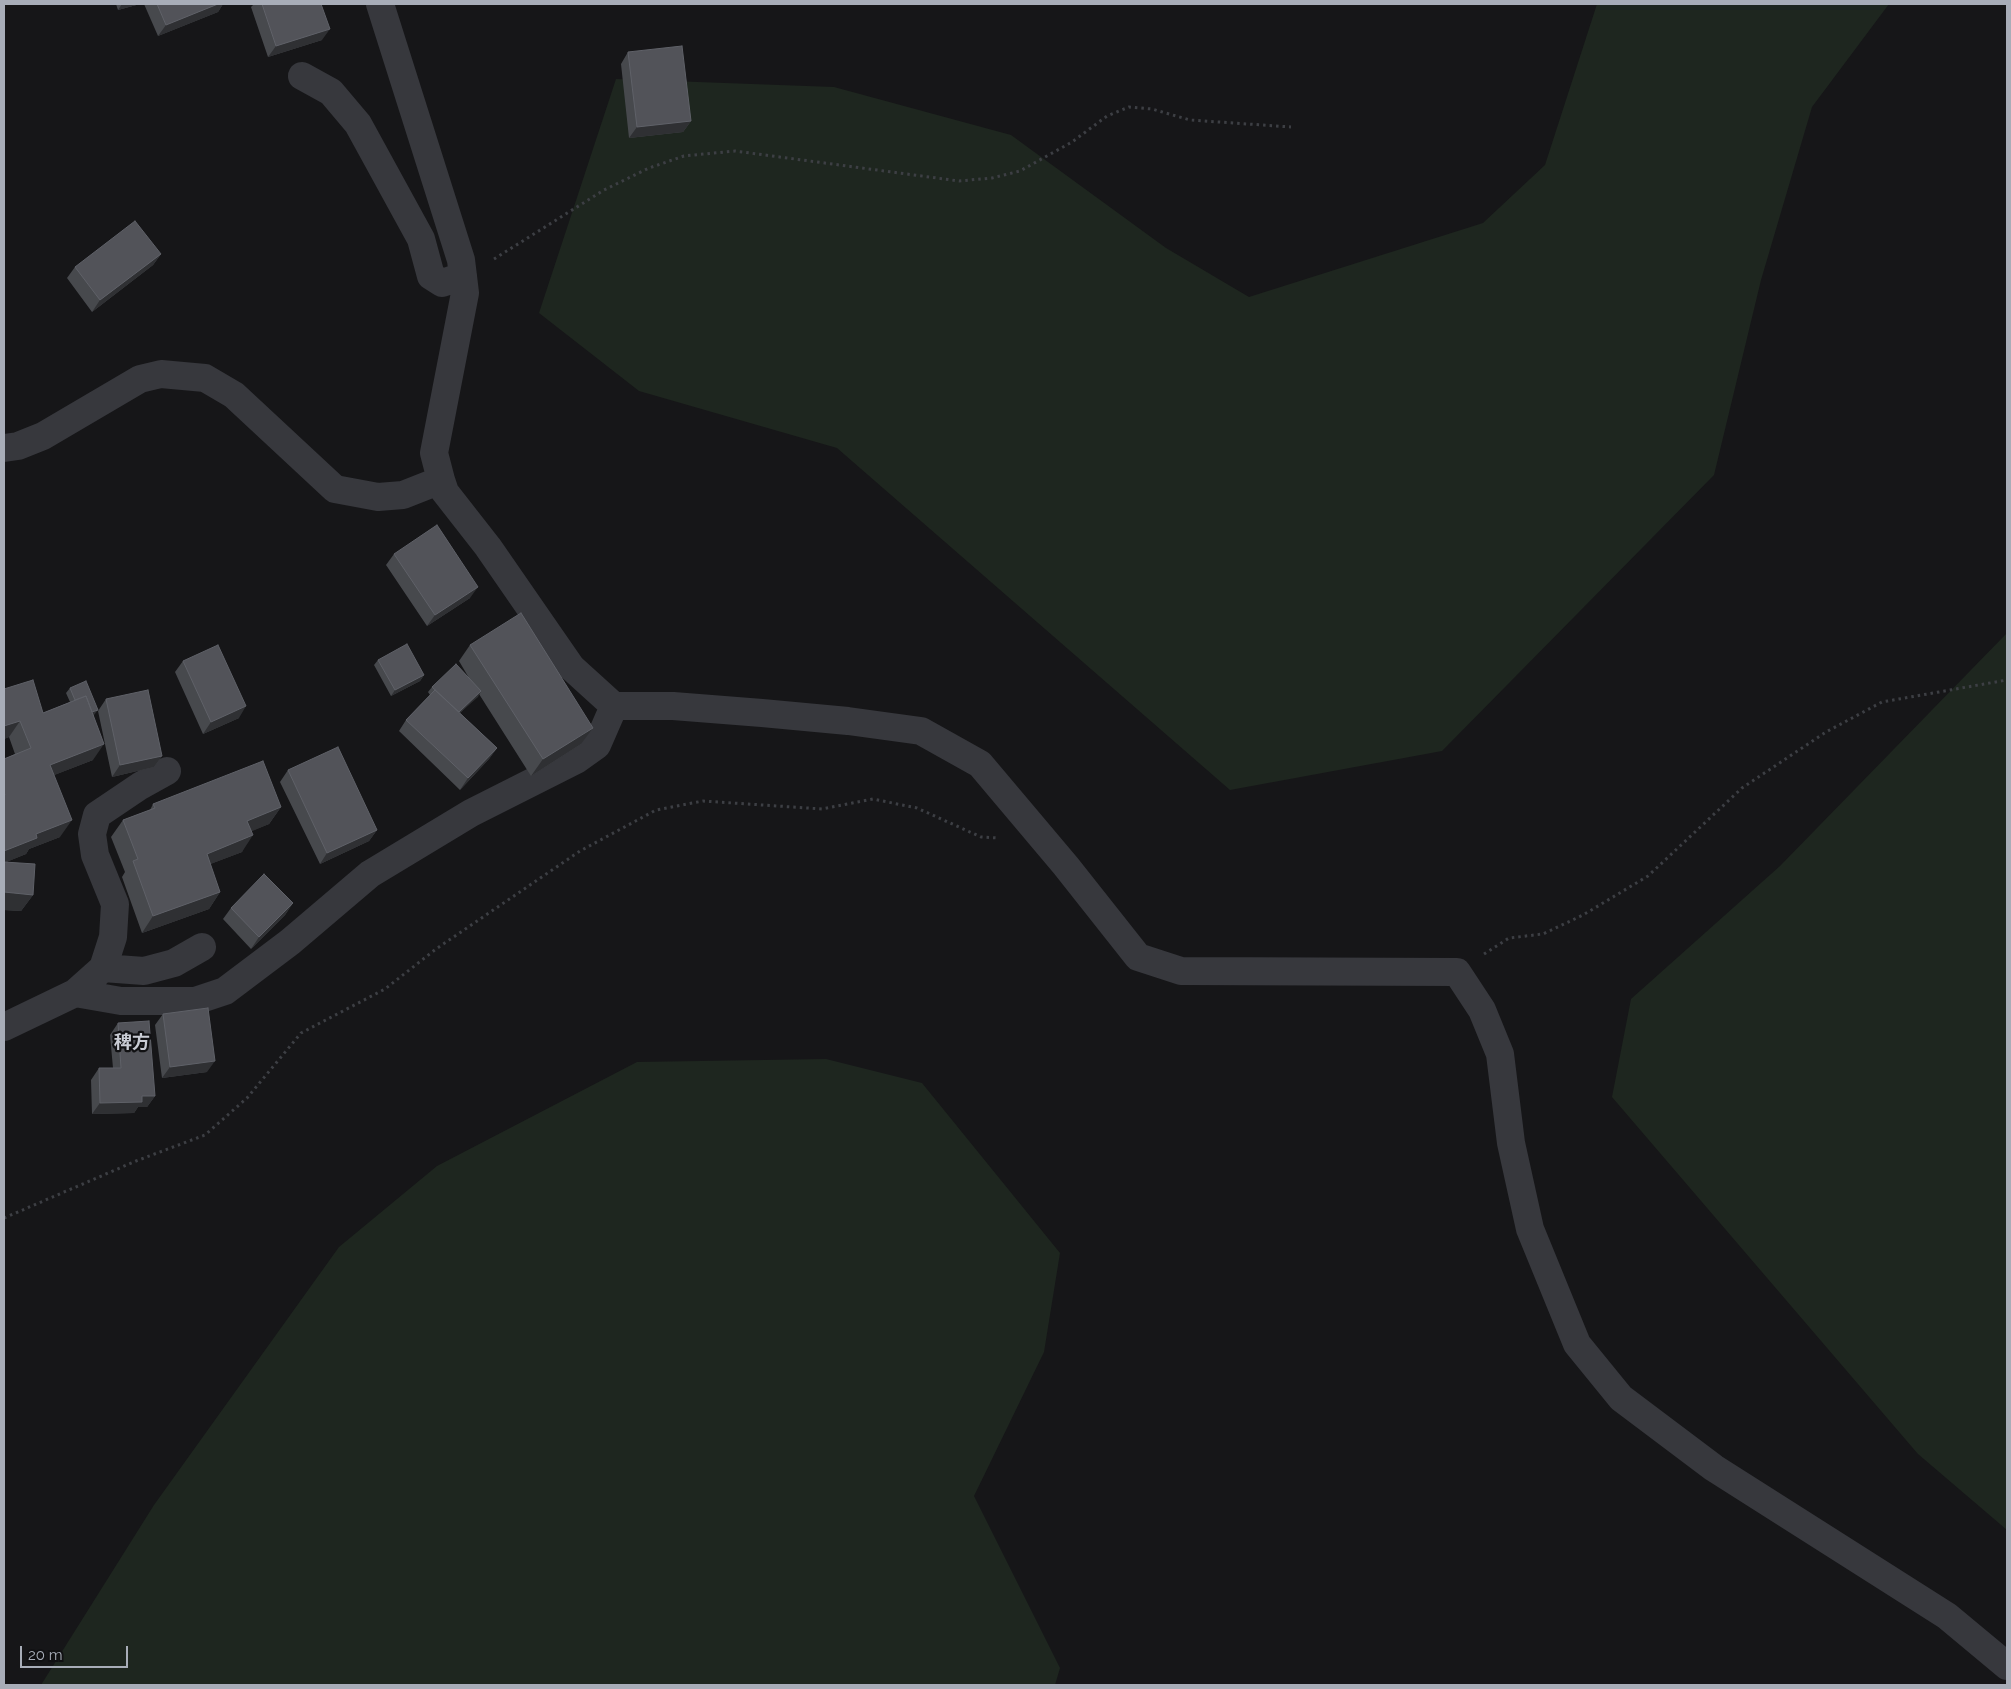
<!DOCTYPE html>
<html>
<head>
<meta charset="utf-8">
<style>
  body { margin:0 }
  #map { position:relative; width:2011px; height:1689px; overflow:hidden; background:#161618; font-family:Raleway,sans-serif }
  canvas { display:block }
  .frame { position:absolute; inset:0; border:5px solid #a8adb8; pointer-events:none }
  .scale { position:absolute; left:20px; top:1646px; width:108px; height:22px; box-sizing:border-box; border:2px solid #a8adb8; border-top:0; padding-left:6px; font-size:15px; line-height:18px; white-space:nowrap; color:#a8adb8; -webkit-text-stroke:4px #111113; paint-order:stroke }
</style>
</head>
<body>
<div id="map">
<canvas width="2011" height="1689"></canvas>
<div class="frame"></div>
<div class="scale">20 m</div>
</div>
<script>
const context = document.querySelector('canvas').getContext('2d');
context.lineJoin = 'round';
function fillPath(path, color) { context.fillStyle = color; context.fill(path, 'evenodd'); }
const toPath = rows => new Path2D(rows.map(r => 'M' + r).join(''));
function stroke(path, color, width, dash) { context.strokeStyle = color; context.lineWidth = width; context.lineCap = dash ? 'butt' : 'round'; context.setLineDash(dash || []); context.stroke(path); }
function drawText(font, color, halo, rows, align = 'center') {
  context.font = font + ' Raleway,"Noto Sans JP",sans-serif'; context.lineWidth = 4.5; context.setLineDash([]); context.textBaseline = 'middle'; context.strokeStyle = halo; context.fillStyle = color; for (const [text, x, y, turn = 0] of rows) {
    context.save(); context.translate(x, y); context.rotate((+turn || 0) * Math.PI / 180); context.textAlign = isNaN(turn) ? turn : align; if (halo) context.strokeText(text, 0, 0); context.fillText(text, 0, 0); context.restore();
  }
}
const green = toPath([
  [1597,4,1889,4,1812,107,1761,280,1714,475,1442,751,1230,790,837,448,639,391,539,313,616,79,834,87,1011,135,1166,248,1249,297,1483,223,1545,165],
  [2007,633,2007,1530,1918,1454,1612,1097,1631,999,1780,866],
  [826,1059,922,1083,1060,1253,1044,1352,974,1496,1060,1668,1055,1685,41,1685,154,1505,339,1247,437,1166,637,1062]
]);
const path = toPath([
  [494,259,604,190,649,168,684,156,735,151,959,181,992,178,1020,171,1072,142,1107,116,1129,107,1152,109,1190,120,1291,127],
  [1484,954,1509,938,1543,934,1583,915,1648,876,1742,788,1826,732,1882,702,2007,680],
  [4,1218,136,1161,205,1135,247,1098,301,1033,385,989,436,949,580,851,656,810,703,801,822,809,873,799,917,808,981,837,998,838]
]);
const minor = toPath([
  [380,4,461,260,465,293,434,453,441,480,445,492,488,547,571,667,614,706,673,706,762,713,848,721,921,731,980,764,1066,866,1138,957,1181,971,1457,972,1482,1010,1500,1054,1511,1143,1530,1229,1577,1344,1621,1398,1714,1468,1947,1616,2007,1666],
  [302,76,331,92,358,124,421,239,431,276,442,283,463,276],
  [4,448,18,446,43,436,140,379,161,374,205,378,234,395,335,489,378,497,403,495,441,480],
  [103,968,144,971,174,963,202,947],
  [75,993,103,968,113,937,115,904,95,855,92,834,97,815,140,786,167,771],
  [4,1027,75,993,121,1001,195,1001,225,991,290,942,370,874,471,813,576,760,597,745,614,706]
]);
const wall = toPath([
  [116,4,140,4,118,10],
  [144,4,223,4,218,12,158,36],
  [254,4,321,4,322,40,268,57,251,7],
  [628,52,691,121,683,132,629,138,621,64],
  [161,254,153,265,92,312,67,278,75,267],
  [394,554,470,598,427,626,386,565],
  [470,645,581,744,531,776,479,694,460,713,497,748,489,759,460,790,399,731,406,720,430,695,428,692,432,687,469,678,459,661],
  [378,660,424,675,420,681,391,696,374,665],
  [183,661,239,718,203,734,175,672],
  [70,688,94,715,93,760,54,775,60,837,29,849,26,854,6,862,33,895,21,911,4,910,4,759,15,754,9,737,4,739,4,689,43,713,70,702,66,693],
  [106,699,162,756,154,767,112,777,98,711],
  [288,770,377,830,369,841,320,864,280,782],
  [153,804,281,807,269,824,251,831,242,852,210,864,220,892,209,909,142,933,122,877,125,872,111,837,123,820,150,810],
  [293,903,285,915,251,949,223,919,231,908],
  [163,1014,207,1072,162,1078,155,1025],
  [118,1023,155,1096,147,1107,138,1107,134,1113,92,1114,91,1080,99,1068,113,1068,110,1035]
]);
const shadedWall = toPath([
  [122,4,140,4,118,10],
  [218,4,223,4,218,12,158,36,166,25],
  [330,29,322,40,268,57,276,46],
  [691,121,683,132,629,138,637,127],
  [161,254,153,265,92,312,100,300],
  [478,587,470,598,427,626,435,615],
  [424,675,420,681,391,696,395,690],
  [481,691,478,697,453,719,457,714],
  [246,706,239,718,203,734,211,722],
  [98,710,94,715,79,722,83,716],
  [20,721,9,737,4,739,4,726],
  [593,728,581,744,531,776,543,759],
  [104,744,93,760,39,781,50,765],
  [497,748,489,759,460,790,468,778],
  [162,756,154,767,112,777,120,765],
  [281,807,269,824,236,838,247,821],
  [72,820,60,837,29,849,26,854,4,863,4,851,36,834],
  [377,830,369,841,320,864,327,853],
  [253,835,242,852,195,870,207,854],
  [4,892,33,895,21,911,4,910],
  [220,892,209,909,142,933,153,916],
  [293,903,285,915,251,949,259,937],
  [215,1061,207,1072,162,1078,170,1067],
  [142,1096,155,1096,147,1107,138,1107,134,1113,92,1114,100,1103]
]);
const building = toPath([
  [157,4,218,4,166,25,157,4],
  [262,4,321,4,330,29,276,46,262,4],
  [682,46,691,121,637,127,628,52,682,46],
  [135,221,161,254,100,300,75,267,135,221],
  [437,525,478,587,435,615,394,554,437,525],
  [521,613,593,728,543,759,470,645,521,613],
  [407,644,424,675,395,690,378,660,407,644],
  [218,645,246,706,211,722,183,661,218,645],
  [456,664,481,691,459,712,432,687,456,664],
  [33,680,43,713,86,696,104,744,50,765,72,820,36,834,37,838,4,851,4,795,5,795,4,792,4,759,31,748,20,721,4,726,4,689,33,680],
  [86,681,98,710,92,712,86,696,75,700,70,688,86,681],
  [148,690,162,756,120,765,106,699,148,690],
  [435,690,497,748,468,778,406,720,435,690],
  [338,747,377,830,327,853,288,770,338,747],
  [263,761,281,807,247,821,253,835,207,854,220,892,153,916,133,861,138,859,123,820,155,808,153,804,263,761],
  [4,862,35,864,33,895,4,892,4,862],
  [264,874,293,903,259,937,231,908,264,874],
  [208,1008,215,1061,170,1067,163,1014,208,1008],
  [149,1021,155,1096,142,1096,142,1102,100,1103,99,1068,121,1068,118,1023,149,1021]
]);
const quarterNames = [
  ["稗方",132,1043]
];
fillPath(green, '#1e261f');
stroke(path, '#3d3f44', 3, [2.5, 4]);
stroke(minor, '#37383d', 28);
fillPath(wall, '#47494d');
fillPath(shadedWall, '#2f3033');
fillPath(building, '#525359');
stroke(building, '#5f6168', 1);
drawText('bold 18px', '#c9ccd4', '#111113', quarterNames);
</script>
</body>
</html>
